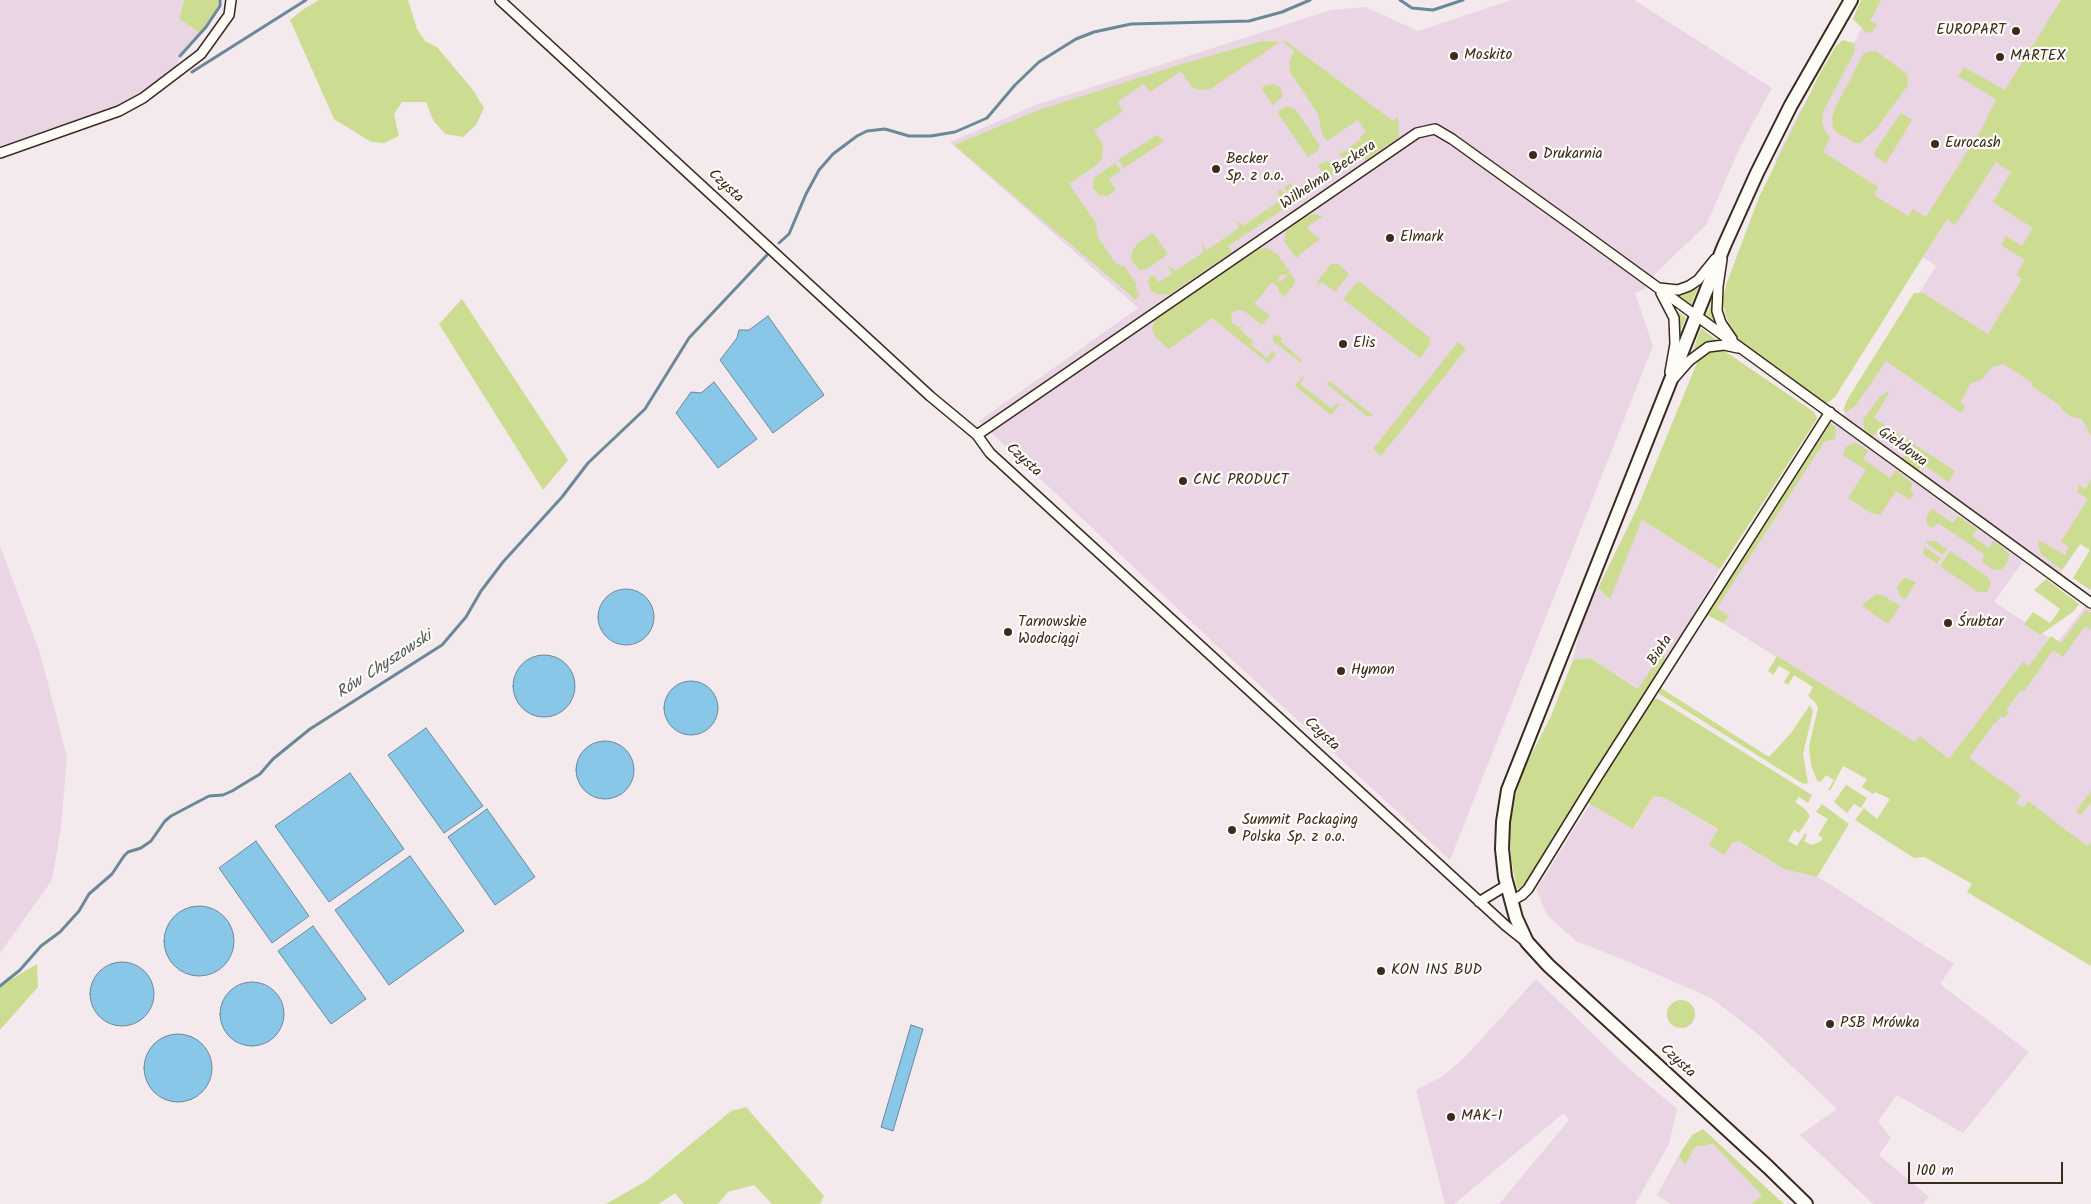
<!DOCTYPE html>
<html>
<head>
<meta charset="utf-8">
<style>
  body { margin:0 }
  #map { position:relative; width:2091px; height:1204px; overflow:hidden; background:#f4eaee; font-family:Kalam,sans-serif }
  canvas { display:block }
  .scale { position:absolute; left:1908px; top:1162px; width:155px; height:22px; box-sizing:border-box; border:2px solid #3b2a1e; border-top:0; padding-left:6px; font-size:15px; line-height:18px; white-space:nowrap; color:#3b2a1e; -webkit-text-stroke:4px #fdfcf7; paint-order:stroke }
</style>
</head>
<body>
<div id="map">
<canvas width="2091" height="1204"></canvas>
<div class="scale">100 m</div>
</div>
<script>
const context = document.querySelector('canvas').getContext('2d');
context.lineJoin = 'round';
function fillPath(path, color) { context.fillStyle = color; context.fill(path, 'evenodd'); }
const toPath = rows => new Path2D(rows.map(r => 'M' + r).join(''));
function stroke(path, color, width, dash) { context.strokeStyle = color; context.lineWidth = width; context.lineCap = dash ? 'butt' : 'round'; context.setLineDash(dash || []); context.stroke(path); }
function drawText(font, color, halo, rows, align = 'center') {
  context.font = font + ' Kalam,sans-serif'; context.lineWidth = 4.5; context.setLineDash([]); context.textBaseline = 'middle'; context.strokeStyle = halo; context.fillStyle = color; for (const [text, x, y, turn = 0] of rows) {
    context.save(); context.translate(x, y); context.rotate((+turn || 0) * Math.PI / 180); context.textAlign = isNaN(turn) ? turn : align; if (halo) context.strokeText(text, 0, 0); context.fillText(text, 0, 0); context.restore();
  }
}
const built = toPath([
  [0,0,184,0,179,19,200,33,180,56,174,74,143,98,0,153],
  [1511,0,1634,0,1772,88,1742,143,1706,225,1657,272,1645,289,1635,293,1653,346,1450,860,1216,645,979,421,1138,308,950,142,1036,105,1331,10,1365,7,1418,31],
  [1875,0,2078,0,2032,209,2091,434,2091,528,2060,574,2030,551,1994,602,2057,643,2087,604,2091,607,2091,854,1703,611,1830,412,1841,419,1936,266,1775,160,1800,110,1856,40],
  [1642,520,1720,569,1665,663,1665,659,1660,655,1639,689,1590,658,1573,660,1581,623,1598,588,1610,598],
  [0,546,40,653,67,757,61,827,52,880,0,953],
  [1654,796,1665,798,1784,869,1817,877,1826,882,1954,964,1940,984,2029,1052,1963,1133,1897,1095,1878,1121,1891,1138,1879,1155,1929,1197,1923,1204,1873,1204,1800,1135,1837,1109,1758,1034,1711,998,1629,962,1576,941,1547,915,1536,890,1590,804,1634,829],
  [1536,979,1625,1065,1677,1109,1669,1144,1635,1204,1499,1204,1569,1120,1564,1113,1454,1204,1445,1204,1416,1090,1443,1076,1464,1058],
  [1713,1144,1763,1195,1752,1204,1670,1204,1657,1195,1679,1155,1685,1165,1695,1147]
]);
const green = toPath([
  [184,0,218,0,218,7,200,33,179,19],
  [319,0,408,0,417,29,425,41,437,47,473,90,484,108,476,125,463,137,445,134,433,120,426,102,402,102,394,114,399,136,384,143,371,142,334,119,290,20,304,9],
  [1861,0,1881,0,1870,21,1877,25,1872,32,1867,33,1853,19],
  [2061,0,2091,0,2091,436,2082,419,2072,417,2062,410,2061,406,2032,386,2032,382,2003,364,1992,367,1981,380,1971,383,1960,402,1965,406,1961,413,1886,361,1856,405,1847,412,1843,411,1847,400,1914,293,1923,293,1988,334,2022,279,2016,275,2025,260,2001,245,2006,236,2022,246,2033,228,1993,202,2011,172,1996,162,1955,225,1947,219,1835,397,1829,402,1825,403,1742,344,1728,322,1724,308,1723,299,1726,285,1759,197,1820,73,1836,46,1843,40,1853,43,1855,46,1854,53,1823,112,1822,122,1825,131,1830,138,1823,152,1878,187,1874,195,1908,216,1913,209,1926,217,1984,125,1987,119,1986,118,1997,100,1958,76,1964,67,2005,90],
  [1262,41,1280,42,1210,89,1200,90,1192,87,1181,71,1150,92,1144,84,1117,102,1123,111,1094,130,1103,145,1102,158,1098,164,1069,184,1096,223,1098,237,1115,263,1125,267,1137,285,1135,287,1140,295,1135,299,954,145,1039,110,1185,63],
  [1282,41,1287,42,1393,121,1398,116,1399,137,1366,160,1364,158,1354,163,1344,160,1339,154,1344,151,1350,152,1353,160,1361,155,1357,149,1354,151,1347,149,1361,139,1360,137,1366,132,1358,120,1327,141,1322,134,1318,114,1290,72,1289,63,1294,51],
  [1870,51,1876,51,1907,74,1908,85,1876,129,1860,143,1855,143,1836,132,1833,127,1832,118,1835,108,1864,53],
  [1274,84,1281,88,1283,96,1273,105,1261,88,1267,85],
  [1287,106,1296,110,1319,144,1319,150,1308,157,1277,112],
  [1901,113,1912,120,1886,163,1875,156,1875,151],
  [1157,135,1164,141,1124,168,1118,160],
  [1327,161,1332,164,1334,174,1294,202,1284,187,1290,183,1295,190,1322,172,1318,165],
  [1115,163,1121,171,1109,179,1116,190,1107,196,1099,195,1093,188,1094,178],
  [1281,189,1291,204,1228,246,1232,252,1170,294,1160,295,1151,291,1148,282,1150,277,1154,275,1159,282,1172,274,1168,265,1175,271,1204,252,1201,243,1207,250,1239,228,1236,219,1243,226,1281,200,1277,192],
  [1314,214,1323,216,1306,228,1320,239,1296,258,1284,241,1286,231,1305,216],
  [1153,233,1168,254,1147,269,1139,270,1131,259,1132,252,1137,244],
  [1267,248,1277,254,1290,272,1285,276,1283,274,1277,278,1280,282,1291,273,1295,280,1294,285,1284,297,1278,291,1279,288,1272,282,1254,304,1270,315,1262,325,1243,310,1234,311,1231,315,1232,323,1238,327,1242,326,1240,330,1253,341,1251,345,1267,358,1272,351,1276,354,1268,363,1212,318,1169,349,1156,338,1152,329,1156,317,1254,250],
  [1331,264,1338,264,1349,274,1335,292,1322,282,1317,286,1319,279],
  [1357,282,1361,283,1430,338,1430,344,1420,358,1343,299],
  [1699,285,1691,305,1676,295,1687,293],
  [1713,298,1714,310,1718,326,1706,317],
  [462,299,568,460,543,490,439,324],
  [1675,309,1686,318,1679,334,1678,320],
  [1701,328,1718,341,1706,343,1693,350],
  [1278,335,1282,338,1280,341,1302,360,1300,362,1273,341,1273,336],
  [1458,342,1466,349,1381,456,1373,449],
  [1717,349,1723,350,1814,412,1817,419,1720,569,1642,520,1610,599,1598,588,1639,504,1696,365,1702,355],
  [1303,376,1304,378,1300,384,1332,409,1337,403,1340,405,1331,415,1295,386],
  [1329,381,1373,415,1372,416,1367,416,1327,384],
  [1890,391,1874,418,1955,471,1948,482,1924,465,1917,471,1902,459,1906,451,1877,431,1872,437,1865,432,1863,420,1880,396],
  [1830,423,1836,428,1835,439,1824,442,1717,608,1729,616,1723,623,1707,615,1827,424],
  [1854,443,1857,443,1868,451,1863,459,1890,478,1896,470,1913,484,1910,489,1914,493,1910,500,1896,491,1880,515,1871,513,1848,498,1866,470,1843,455,1845,448],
  [2091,479,2091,589,2090,590,2073,578,2090,550,2080,544,2062,570,2041,554,2038,545,2039,540,2065,555,2069,547,2061,542,2088,499,2077,492,2079,485,2086,489],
  [1932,509,1953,523,1958,516,1977,529,1972,536,1989,548,1993,541,2001,546,2009,555,2008,561,2004,567,2000,570,1992,569,1982,562,1984,554,1938,523,1933,528,1927,525,1926,517],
  [1929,541,1935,541,1947,549,1943,555,1926,543],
  [1924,547,1941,558,1937,564,1923,554],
  [1950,551,1988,577,1991,583,1987,592,1978,592,1940,566],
  [1906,578,1916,582,1905,600,1900,596,1897,587,1903,579],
  [2046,579,2079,604,2074,611,2040,635,2024,624,2033,612,2050,623,2060,609,2034,590],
  [1877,594,1884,596,1900,606,1888,624,1862,606,1871,597],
  [2086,610,2091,613,2091,630,2085,626,2063,657,2053,650,2028,686,2024,691,2021,690,2006,710,2009,712,2005,718,2001,716,1995,724,1994,723,1969,758,2021,795,2016,803,2024,808,2028,801,2087,846,2091,842,2091,966,1967,892,1972,884,1930,860,1924,857,1914,858,1855,820,1864,808,1877,819,1890,799,1875,792,1873,794,1862,787,1867,779,1843,766,1830,791,1828,790,1834,780,1826,775,1821,782,1817,781,1811,765,1809,746,1818,708,1815,702,1808,696,1813,687,1794,675,1788,685,1784,682,1790,672,1779,666,1773,675,1768,671,1777,656,1915,742,1920,736,1949,759,2023,662,2029,666,2051,636,2061,643],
  [1662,654,1665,659,1665,666,1540,864,1524,887,1520,890,1517,889,1511,858,1510,825,1516,793,1524,769,1551,716,1573,660,1590,658,1638,689,1660,655],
  [1661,688,1769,757,1791,733,1810,705,1813,712,1803,754,1808,783,1804,784,1800,782,1658,693],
  [1654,698,1660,700,1812,795,1808,803,1799,797,1795,802,1805,809,1810,816,1799,833,1794,830,1788,841,1797,846,1805,833,1807,835,1804,841,1811,845,1820,842,1823,838,1818,835,1828,819,1816,812,1822,804,1849,824,1817,877,1784,869,1738,841,1732,843,1724,855,1709,845,1718,829,1665,798,1654,796,1633,829,1590,804,1586,798,1651,699],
  [1846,785,1867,798,1861,808,1854,804,1847,813,1834,802],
  [2091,791,2091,802,2081,815,2076,811],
  [37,964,38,987,0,1030,0,986],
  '1667 1014a14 14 0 1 1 28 0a14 14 0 1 1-28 0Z',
  [746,1107,824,1196,820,1204,772,1204,754,1185,728,1192,718,1204,684,1204,675,1193,659,1204,606,1204,646,1181,731,1111],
  [1703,1129,1745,1168,1784,1204,1752,1204,1762,1195,1713,1144,1695,1147,1685,1165,1679,1155,1692,1135]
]);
const water = toPath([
  [768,316,824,395,773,433,720,360,737,338,739,330,749,330,768,316],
  [714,382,757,439,718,468,676,413,691,392,701,393,714,382],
  '598 617a28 28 0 1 1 56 0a28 28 0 1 1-56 0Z',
  '513 686a31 31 0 1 1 62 0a31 31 0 1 1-62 0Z',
  '664 708a27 27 0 1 1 54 0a27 27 0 1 1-54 0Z',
  [426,728,483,806,444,833,388,755,426,728],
  '576 770a29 29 0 1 1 58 0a29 29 0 1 1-58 0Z',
  [350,773,404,849,329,902,275,826,350,773],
  [487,809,535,877,495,905,448,837,487,809],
  [256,841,309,916,272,943,219,868,256,841],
  [410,856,464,931,389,985,335,910,410,856],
  '164 941a35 35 0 1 1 70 0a35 35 0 1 1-70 0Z',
  [313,926,366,999,331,1024,278,951,313,926],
  '90 994a32 32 0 1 1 64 0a32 32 0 1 1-64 0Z',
  '220 1014a32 32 0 1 1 64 0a32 32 0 1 1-64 0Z',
  [911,1025,923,1029,893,1131,881,1127,911,1025],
  '144 1068a34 34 0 1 1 68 0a34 34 0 1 1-68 0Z'
]);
const stream = toPath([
  [1400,0,1412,8,1433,10,1463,0],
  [180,56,206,27,220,6,220,0],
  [192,72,306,0],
  [779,243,789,234,806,194,819,170,833,154,857,136,867,131,885,129,909,136,931,136,955,132,987,118,1015,85,1039,62,1076,39,1094,32,1131,24,1249,21,1282,12,1310,0],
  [0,986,20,970,41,946,60,932,79,911,89,894,112,874,124,856,128,852,141,848,151,841,165,821,171,816,209,796,223,795,232,791,260,774,273,759,310,729,442,645,466,617,481,591,503,562,562,497,588,463,645,409,689,338,767,255]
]);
const street = toPath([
  [500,0,930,396,977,435,990,453,1396,825,1505,925,1525,941],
  [0,153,119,111,143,98,201,54,229,15,231,0],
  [1722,259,1718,286,1717,311,1721,323,1732,339],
  [1659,288,1678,290,1689,286,1698,280,1715,259],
  [1661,293,1674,318,1675,344,1670,372],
  [1674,378,1689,361,1708,347,1724,345,1738,348],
  [977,435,1417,133,1435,129,1452,139,1580,231,2091,603],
  [1511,901,1522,895,1528,889,1596,779,1830,412],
  [1479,902,1507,885]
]);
const secondary = toPath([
  [1806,1204,1768,1167,1548,965,1527,942,1516,918,1505,877,1502,849,1503,822,1508,790,1724,246,1757,173,1791,105,1851,0]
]);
const markers = [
  [2016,31,5,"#3b2a1e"],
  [1454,56,5,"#3b2a1e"],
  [2000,57,5,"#3b2a1e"],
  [1935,144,5,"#3b2a1e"],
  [1533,155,5,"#3b2a1e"],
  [1216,169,5,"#3b2a1e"],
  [1390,238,5,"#3b2a1e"],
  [1343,344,5,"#3b2a1e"],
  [1183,481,5,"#3b2a1e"],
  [1948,623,5,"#3b2a1e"],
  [1008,632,5,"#3b2a1e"],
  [1341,671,5,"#3b2a1e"],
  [1232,830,5,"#3b2a1e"],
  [1381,971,5,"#3b2a1e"],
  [1830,1024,5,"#3b2a1e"],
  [1451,1117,5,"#3b2a1e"]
];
const poiNames = [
  ["EUROPART",2006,31,"right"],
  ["Moskito",1464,56],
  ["MARTEX",2010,57],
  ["Eurocash",1945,144],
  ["Drukarnia",1543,155],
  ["Becker",1226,160],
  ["Sp. z o.o.",1226,177],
  ["Elmark",1400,238],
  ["Elis",1353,344],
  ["CNC PRODUCT",1193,481],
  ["Tarnowskie",1018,623],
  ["Wodociągi",1018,640],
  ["Śrubtar",1958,623],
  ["Hymon",1351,671],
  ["Summit Packaging",1242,821],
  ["Polska Sp. z o.o.",1242,838],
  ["KON INS BUD",1391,971],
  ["PSB Mrówka",1840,1024],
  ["MAK-1",1461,1117]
];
const streetNames = [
  ["Wilhelma Beckera",1329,176,-34],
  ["Czysta",725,187,43],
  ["Giełdowa",1902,448,36],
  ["Czysta",1023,461,42],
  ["Biała",1661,651,-57],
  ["Czysta",1321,735,43],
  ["Czysta",1677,1062,43]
];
const waterNames = [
  ["Rów Chyszowski",385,666,-33]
];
fillPath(built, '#e9d5e3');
fillPath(green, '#ccdd91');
fillPath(water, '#89c7e9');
stroke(water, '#6a8898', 1);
stroke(stream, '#6a8898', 3);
stroke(street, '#3b2a1e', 12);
stroke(secondary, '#3b2a1e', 16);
stroke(street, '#fdfcf7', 9);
stroke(secondary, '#fdfcf7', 12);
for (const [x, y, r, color] of markers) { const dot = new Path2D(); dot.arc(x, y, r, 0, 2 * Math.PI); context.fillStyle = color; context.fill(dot); stroke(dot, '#fdfcf7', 2); }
drawText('15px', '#3b2a1e', '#fdfcf7', poiNames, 'left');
drawText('15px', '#3b2a1e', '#fdfcf7', streetNames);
drawText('italic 16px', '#52595b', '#fdfcf7', waterNames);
</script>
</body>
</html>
